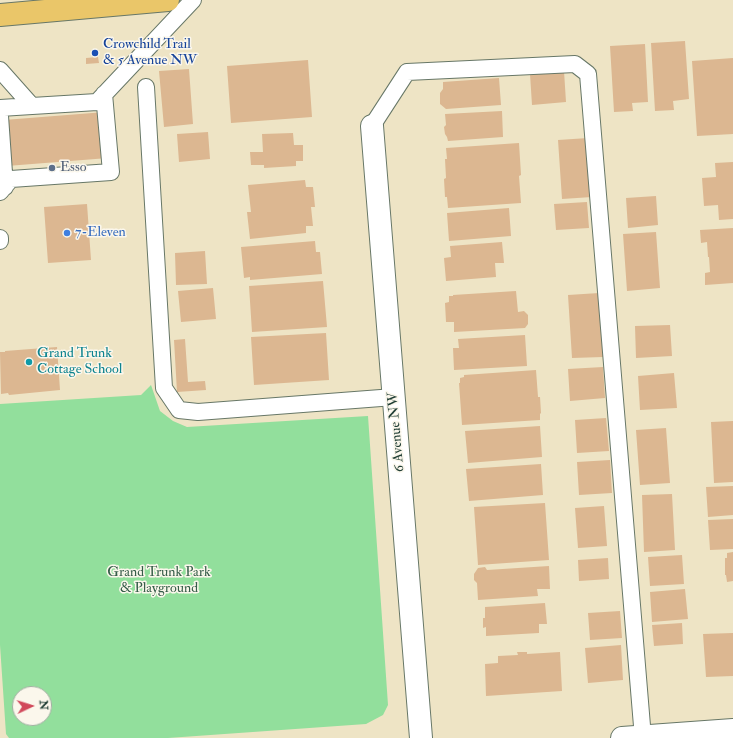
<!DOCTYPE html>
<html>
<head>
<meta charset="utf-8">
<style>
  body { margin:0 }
  #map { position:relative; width:733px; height:738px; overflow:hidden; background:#eee4c5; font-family:"IM FELL Double Pica",serif }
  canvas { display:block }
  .north { position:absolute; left:12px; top:686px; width:40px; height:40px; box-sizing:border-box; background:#fbf7ec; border:1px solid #a3ada2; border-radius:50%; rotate:86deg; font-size:11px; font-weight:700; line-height:16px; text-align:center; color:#1f3d34 }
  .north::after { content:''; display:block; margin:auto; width:14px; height:18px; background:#d1495b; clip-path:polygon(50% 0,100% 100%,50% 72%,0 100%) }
</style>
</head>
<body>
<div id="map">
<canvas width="733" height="738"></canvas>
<div class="north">N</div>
</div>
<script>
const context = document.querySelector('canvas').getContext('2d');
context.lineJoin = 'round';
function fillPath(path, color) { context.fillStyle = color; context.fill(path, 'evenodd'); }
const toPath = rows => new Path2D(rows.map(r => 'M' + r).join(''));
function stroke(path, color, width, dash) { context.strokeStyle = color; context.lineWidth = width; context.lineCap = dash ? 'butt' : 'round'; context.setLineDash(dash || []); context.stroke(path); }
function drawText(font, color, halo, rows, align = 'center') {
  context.font = font + ' "IM FELL Double Pica",serif'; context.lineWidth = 3; context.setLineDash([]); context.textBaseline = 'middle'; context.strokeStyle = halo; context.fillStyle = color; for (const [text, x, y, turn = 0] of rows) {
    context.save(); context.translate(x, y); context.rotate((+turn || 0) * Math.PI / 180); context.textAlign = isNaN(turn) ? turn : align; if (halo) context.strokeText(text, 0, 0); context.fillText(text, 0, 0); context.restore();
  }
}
const green = toPath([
  [151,385,160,411,173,421,187,427,368,416,388,705,383,715,366,724,168,738,9,738,6,734,0,645,0,404,141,395],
  [20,694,44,694,44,718,20,718]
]);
const building = toPath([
  [685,41,689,99,673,101,674,110,655,111,651,43],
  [645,44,648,102,632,103,633,111,614,112,610,46],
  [98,57,99,63,86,64,86,58],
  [733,58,733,134,697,136,692,61],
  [308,60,312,117,231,123,227,66],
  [189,69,193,124,164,127,159,71],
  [564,71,566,102,532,105,530,74],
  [499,78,501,105,446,109,440,104,440,93,443,89,443,82],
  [502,111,503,137,448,141,447,137,445,134,444,127,446,125,445,114],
  [105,112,108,158,7,166,4,120],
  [208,132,210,159,179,162,177,134],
  [293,133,294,145,303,145,303,161,296,161,296,166,264,168,264,165,251,165,250,152,263,152,262,134],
  [588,138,592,197,562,199,558,140],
  [519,143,521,175,519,176,521,203,448,208,447,197,445,197,444,179,446,178,445,159,447,159,446,148],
  [733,162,733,219,719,220,718,205,704,206,702,178,716,177,715,163],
  [305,180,306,187,313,187,315,207,311,207,313,226,306,226,306,233,250,239,247,212,251,212,248,185],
  [656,196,658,225,628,228,626,198],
  [587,202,589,228,556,230,554,204],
  [87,204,91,260,48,263,44,207],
  [509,208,511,236,449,241,447,213],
  [733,228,733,283,705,285,705,273,710,272,709,257,708,257,707,242,701,243,700,230],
  [656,232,660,288,627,291,623,234],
  [315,241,316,252,320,252,322,274,250,280,250,277,244,278,241,247],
  [502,242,504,263,495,263,496,277,446,281,444,258,451,257,450,246],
  [205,251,207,284,176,285,175,253],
  [323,281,327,327,252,332,249,286],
  [213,288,216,319,181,322,178,291],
  [516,291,518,312,524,311,528,315,528,324,525,328,454,332,454,322,446,322,445,303,449,302,449,296,453,296,453,295],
  [599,293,603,357,572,358,568,295],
  [670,325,672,356,636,358,635,326],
  [326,333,329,380,254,385,251,337],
  [525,335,527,366,454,370,453,348,459,348,458,339],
  [185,339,188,382,205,381,206,390,177,392,174,340],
  [57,347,60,390,9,395,8,393,1,394,0,352,5,352,5,351],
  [603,367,605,398,570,401,568,369],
  [536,370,538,397,540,397,541,413,540,414,540,420,462,425,459,383,460,383,460,378,464,377,464,375],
  [674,373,677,408,640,410,638,376],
  [606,418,609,451,577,453,575,420],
  [733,421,733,482,714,483,711,422],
  [540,426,542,457,468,463,465,431],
  [666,428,670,483,640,485,636,430],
  [610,460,612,493,579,495,577,462],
  [541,464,543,495,469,501,466,469],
  [733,486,733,515,708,517,706,487],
  [672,494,675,550,644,552,642,495],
  [545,503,549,560,478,565,474,507],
  [604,506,607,546,578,548,575,508],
  [733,519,733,549,710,550,708,520],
  [733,552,733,581,727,582,726,575,725,575,725,558,727,558,727,553],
  [682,555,684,584,650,586,648,557],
  [608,558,609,579,579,581,578,560],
  [549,566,550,589,537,589,538,596,478,600,477,583,474,580,474,574,478,568,485,567,487,570],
  [685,589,688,619,652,622,650,592],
  [545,603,547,624,539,624,539,633,486,636,486,627,483,628,483,618,485,618,485,607],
  [620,611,622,638,590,640,588,613],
  [682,623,683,644,654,646,652,625],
  [733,633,733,676,706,677,703,634],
  [621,645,623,680,588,683,585,648],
  [517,652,527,652,527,654,560,652,562,691,486,696,485,664,498,663,498,656,518,655]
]);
const service = toPath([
  [0,70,32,106,97,102,193,0],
  [146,87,164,388,179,410,198,412,394,397],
  [0,108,32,106],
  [0,116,5,187],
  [372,126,407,72,575,64,588,74,643,738],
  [0,192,11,179,111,172,104,94],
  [0,238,0,241]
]);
const minor = toPath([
  [372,126,421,738],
  [622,738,733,730]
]);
const trunk = toPath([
  [0,15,168,0]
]);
const markers = [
  [95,53,4,"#1a4fb4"],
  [52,168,4,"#5c6f8a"],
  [67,233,4,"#3f7fe0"],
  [29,362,4,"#0f9aa8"]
];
const transitNames = [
  ["Crowchild Trail",103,45],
  ["& 5 Avenue NW",103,61]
];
const serviceNames = [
  ["Esso",60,168]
];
const shopNames = [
  ["7-Eleven",75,233]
];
const cultureNames = [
  ["Grand Trunk",37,354],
  ["Cottage School",37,370]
];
const streetNames = [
  ["6 Avenue NW",397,432,-95]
];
const parkNames = [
  ["Grand Trunk Park",159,573],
  ["& Playground",159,589]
];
fillPath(green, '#92df9c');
fillPath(building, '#dcb791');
stroke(service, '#677767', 18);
stroke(minor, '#677767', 24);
stroke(trunk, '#677767', 24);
stroke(service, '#fff', 16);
stroke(minor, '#fff', 22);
stroke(trunk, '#eac669', 22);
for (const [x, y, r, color] of markers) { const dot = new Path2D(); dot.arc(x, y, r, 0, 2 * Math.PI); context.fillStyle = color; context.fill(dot); stroke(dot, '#fbf7ec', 1.5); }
drawText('14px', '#164399', '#fbf7ec', transitNames, 'left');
drawText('14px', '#4e5e75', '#fbf7ec', serviceNames, 'left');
drawText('14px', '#366cbe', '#fbf7ec', shopNames, 'left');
drawText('14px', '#0d838f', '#fbf7ec', cultureNames, 'left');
drawText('14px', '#1f3d34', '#fbf7ec', streetNames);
drawText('14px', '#365d49', '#fbf7ec', parkNames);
</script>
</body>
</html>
